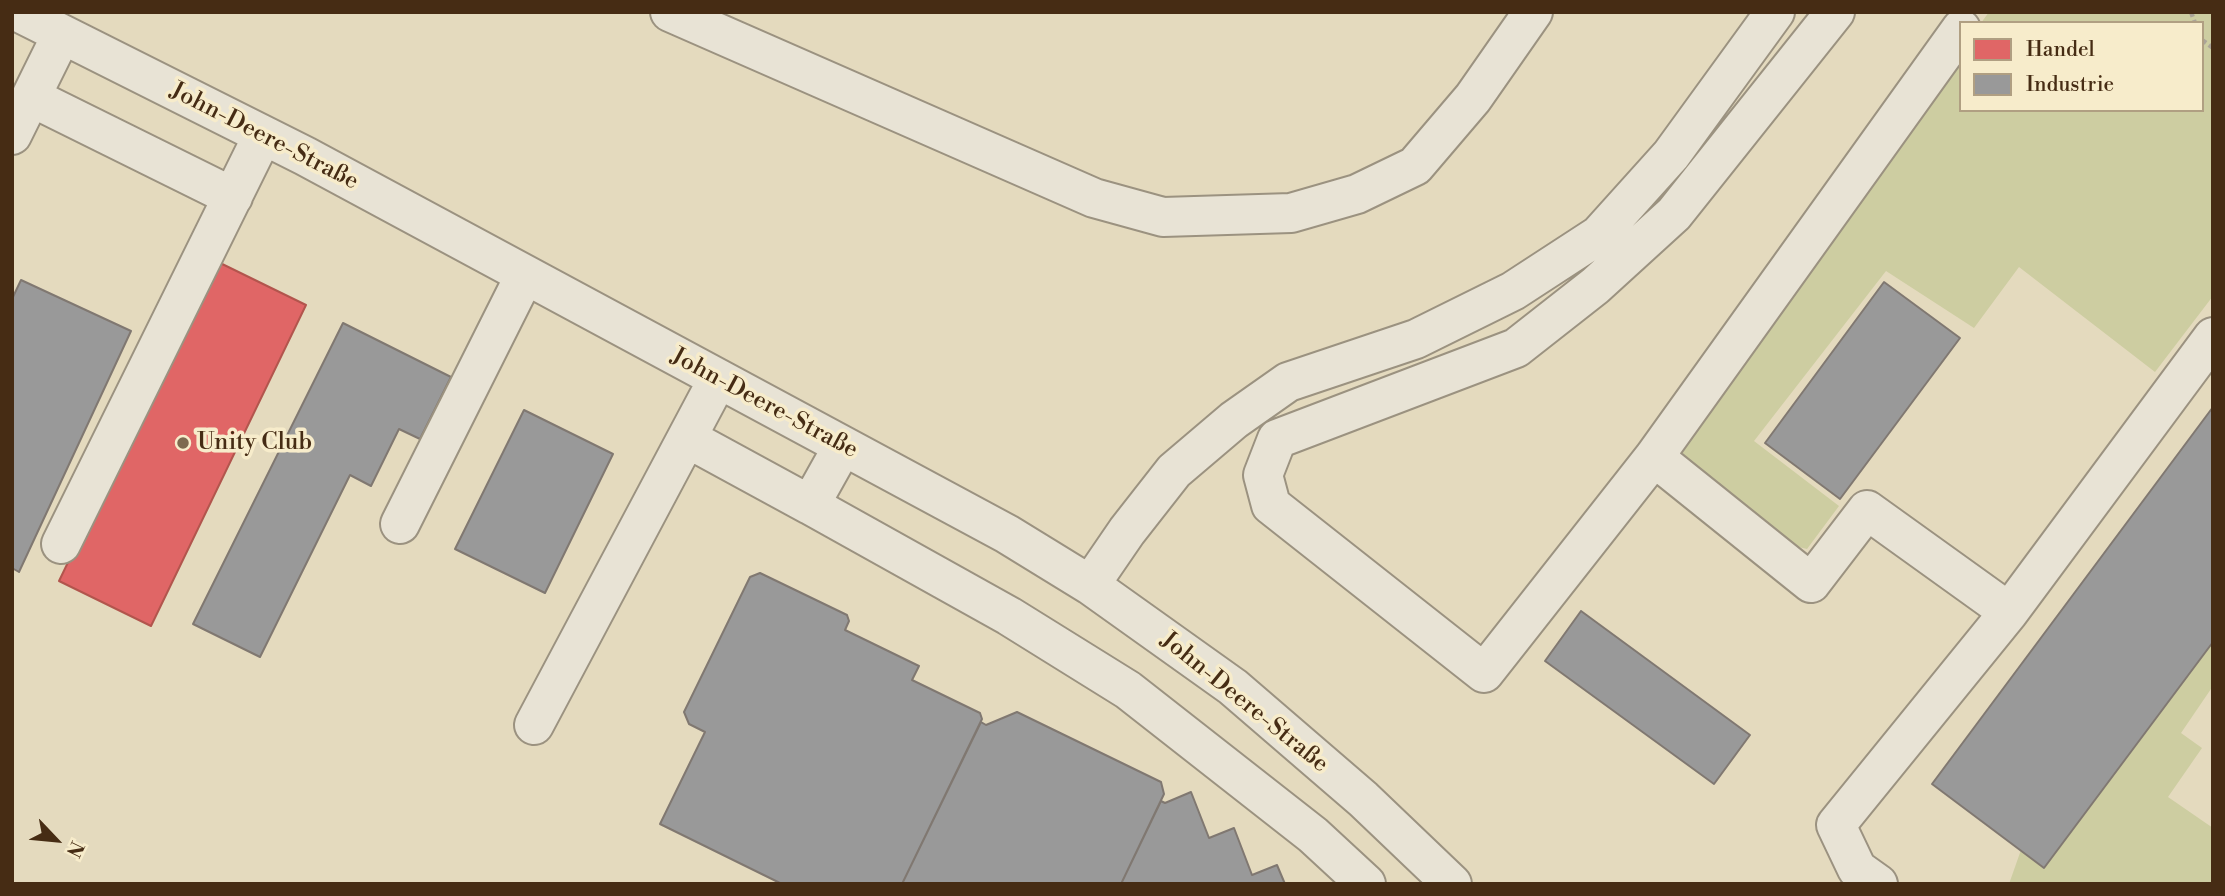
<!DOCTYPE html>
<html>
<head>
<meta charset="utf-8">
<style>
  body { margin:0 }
  #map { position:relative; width:2225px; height:896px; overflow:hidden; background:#e4dabe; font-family:"Libre Bodoni",serif }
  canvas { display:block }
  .frame { position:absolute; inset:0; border:14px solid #462c14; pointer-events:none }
  .legend { position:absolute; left:1959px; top:21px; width:245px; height:91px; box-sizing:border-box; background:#f7eccb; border:2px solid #b09f82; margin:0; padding:9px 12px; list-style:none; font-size:21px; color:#462c14 }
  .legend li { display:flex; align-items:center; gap:14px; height:35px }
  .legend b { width:35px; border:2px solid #b09f82 }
  .north { position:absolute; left:21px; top:805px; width:70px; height:70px; -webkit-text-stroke:5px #f7eccb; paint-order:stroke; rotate:116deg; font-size:19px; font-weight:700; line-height:28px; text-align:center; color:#462c14 }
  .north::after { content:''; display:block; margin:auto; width:24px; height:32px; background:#462c14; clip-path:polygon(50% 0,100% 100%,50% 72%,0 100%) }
</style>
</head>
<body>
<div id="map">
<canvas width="2225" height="896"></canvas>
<div class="frame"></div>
<ul class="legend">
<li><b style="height:19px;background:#e06666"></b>Handel</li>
<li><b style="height:19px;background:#999"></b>Industrie</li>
</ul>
<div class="north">N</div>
</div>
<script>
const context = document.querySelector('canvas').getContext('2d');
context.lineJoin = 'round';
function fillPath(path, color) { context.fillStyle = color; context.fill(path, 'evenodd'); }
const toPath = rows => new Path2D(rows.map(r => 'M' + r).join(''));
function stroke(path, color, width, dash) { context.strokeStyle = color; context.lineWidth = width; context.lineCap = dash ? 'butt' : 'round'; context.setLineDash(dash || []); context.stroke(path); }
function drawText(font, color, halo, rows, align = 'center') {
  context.font = font + ' "Libre Bodoni",serif'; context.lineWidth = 7; context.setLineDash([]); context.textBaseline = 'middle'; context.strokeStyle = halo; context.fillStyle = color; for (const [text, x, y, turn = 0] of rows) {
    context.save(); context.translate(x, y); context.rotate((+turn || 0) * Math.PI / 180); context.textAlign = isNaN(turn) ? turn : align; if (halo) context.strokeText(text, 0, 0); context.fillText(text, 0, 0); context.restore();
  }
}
const green = toPath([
  [1989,12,2213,12,2213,296,2155,372,2019,267,1974,328,1886,271,1754,441,1839,506,1807,549,1778,542,1686,469,1681,450,1961,51,1961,110,2202,110,2202,23,1981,23],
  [2213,642,2213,686,2181,733,2202,748,2168,797,2213,828,2213,884,2009,884,2021,850,2045,867]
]);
const shops = toPath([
  [214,260,306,305,151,626,59,581,214,260]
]);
const industry = toPath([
  [21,280,131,331,19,572,12,568,12,299,21,280],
  [1884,282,1960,338,1840,499,1765,443,1884,282],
  [343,323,451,377,420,439,399,429,371,486,350,475,260,657,193,624,343,323],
  [2213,407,2213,642,2044,868,1932,784,2213,407],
  [524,410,613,454,545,593,455,549,524,410],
  [760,573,847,615,849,621,845,630,919,666,912,680,980,713,982,719,902,884,782,884,660,824,705,732,689,724,684,712,750,577,760,573],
  [1581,611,1750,735,1714,784,1545,661,1581,611],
  [1017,712,1161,782,1164,794,1121,884,902,884,981,722,986,725,1017,712],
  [1191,792,1209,838,1234,828,1252,875,1277,865,1285,884,1121,884,1161,801,1165,803,1191,792]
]);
const path = toPath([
  [2191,12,2195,23],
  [2202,40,2213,48]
]);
const minor = toPath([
  [18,12,305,156,1007,534,1090,585,1233,687,1363,799,1452,884],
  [670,12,1094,198,1163,217,1291,213,1357,194,1415,166,1473,98,1533,12],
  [1835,12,1674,214,1595,286,1516,348,1277,439,1263,475,1271,505,1484,673,1654,457,1961,29],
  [31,97,233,197],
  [12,135,62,34],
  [687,438,810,505,843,446],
  [1654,457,1811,583,1867,510,2009,612],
  [810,505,1009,616,1128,690,1313,835,1366,884],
  [400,524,525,275],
  [61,544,263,135],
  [1090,585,1127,531,1174,471,1234,420,1288,382,1416,339,1513,291,1599,235,1671,155,1775,12],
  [534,725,718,379],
  [1878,884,1857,869,1836,825,2009,612,2213,337]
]);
const markers = [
  [183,443,7,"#7d6950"]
];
const streetNames = [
  ["John-Deere-Straße",264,137,27],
  ["John-Deere-Straße",764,404,28],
  ["John-Deere-Straße",1244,703,39]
];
const poiNames = [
  ["Unity Club",197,443]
];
fillPath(green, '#cdcda1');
fillPath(shops, '#e06666');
stroke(shops, '#b2554d', 2);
fillPath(industry, '#999');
stroke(industry, '#807871', 2);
stroke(minor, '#9b9280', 42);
stroke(path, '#aba498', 4.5, [5, 3.5]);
stroke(minor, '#e8e3d5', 38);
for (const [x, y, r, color] of markers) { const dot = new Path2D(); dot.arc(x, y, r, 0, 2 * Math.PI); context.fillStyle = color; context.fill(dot); stroke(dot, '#f7eccb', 2.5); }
drawText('24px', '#462c14', '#f7eccb', streetNames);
drawText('24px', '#462c14', '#f7eccb', poiNames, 'left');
</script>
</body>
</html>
